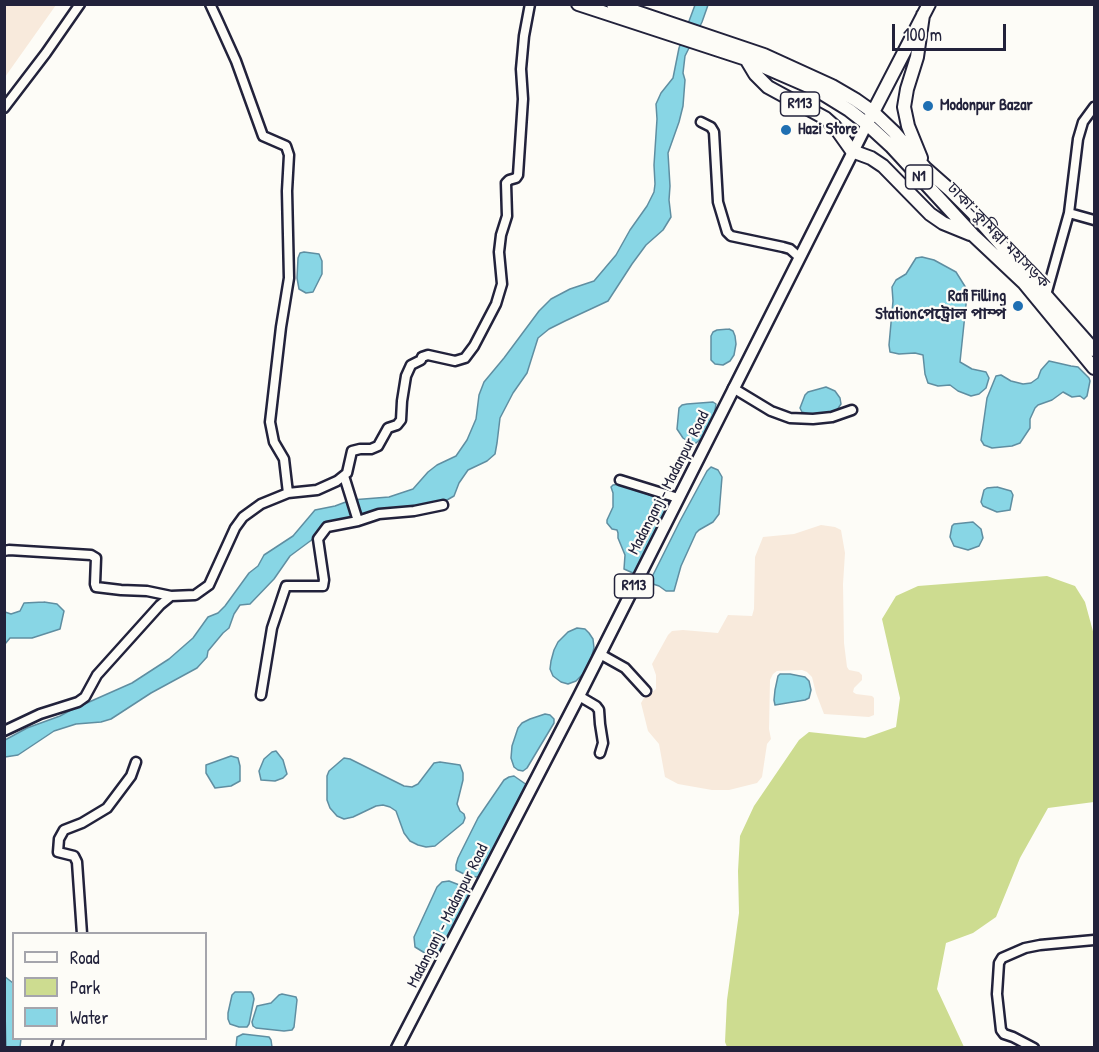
<!DOCTYPE html>
<html>
<head>
<meta charset="utf-8">
<style>
  body { margin:0 }
  #map { position:relative; width:1099px; height:1052px; overflow:hidden; background:#fdfcf7; font-family:"Patrick Hand",sans-serif }
  canvas { display:block }
  .frame { position:absolute; inset:0; border:6px solid #22223b; pointer-events:none }
  .legend { position:absolute; left:12px; top:932px; width:195px; height:108px; box-sizing:border-box; background:#fdfcf7; border:2px solid #a5a5ac; margin:0; padding:8px 10px; list-style:none; font-size:18px; color:#22223b }
  .legend li { display:flex; align-items:center; gap:12px; height:30px }
  .legend b { width:30px; border:2px solid #a5a5ac }
  .scale { position:absolute; left:892px; top:24px; width:114px; height:27px; box-sizing:border-box; border:3px solid #22223b; border-top:0; padding-left:8px; font-size:18px; line-height:21px; white-space:nowrap; color:#22223b; -webkit-text-stroke:4px #fdfcf7; paint-order:stroke }
</style>
</head>
<body>
<div id="map">
<canvas width="1099" height="1052"></canvas>
<div class="frame"></div>
<ul class="legend">
<li><b style="height:8px;background:#fdfcf7"></b>Road</li>
<li><b style="height:16px;background:#cddc90"></b>Park</li>
<li><b style="height:16px;background:#88d6e5"></b>Water</li>
</ul>
<div class="scale">100 m</div>
</div>
<script>
const context = document.querySelector('canvas').getContext('2d');
context.lineJoin = 'round';
function fillPath(path, color) { context.fillStyle = color; context.fill(path, 'evenodd'); }
const toPath = rows => new Path2D(rows.map(r => 'M' + r).join(''));
function stroke(path, color, width, dash) { context.strokeStyle = color; context.lineWidth = width; context.lineCap = dash ? 'butt' : 'round'; context.setLineDash(dash || []); context.stroke(path); }
function drawText(font, color, halo, rows, align = 'center') {
  context.font = font + ' "Patrick Hand","Noto Sans Bengali",sans-serif'; context.lineWidth = 4.5; context.setLineDash([]); context.textBaseline = 'middle'; context.strokeStyle = halo; context.fillStyle = color; for (const [text, x, y, turn = 0] of rows) {
    context.save(); context.translate(x, y); context.rotate((+turn || 0) * Math.PI / 180); context.textAlign = isNaN(turn) ? turn : align; if (halo) context.strokeText(text, 0, 0); context.fillText(text, 0, 0); context.restore();
  }
}
const built = toPath([
  [5,4,56,5,5,77,4,5],
  [821,525,835,527,841,530,845,553,843,584,844,643,847,667,849,670,859,672,862,675,862,680,854,688,853,692,856,694,872,696,874,698,874,715,869,717,824,714,816,693,812,677,807,672,802,670,777,671,773,674,770,680,769,729,771,739,767,744,762,777,757,783,729,790,712,790,678,784,665,777,659,744,648,731,641,703,644,698,656,689,656,675,652,664,668,635,672,631,683,630,718,633,728,615,752,616,754,609,755,557,763,537,794,534]
]);
const green = toPath([
  [1047,576,1075,586,1085,602,1094,635,1094,802,1048,808,1020,858,996,917,973,933,946,943,937,989,964,1047,727,1047,725,1042,727,1000,739,913,738,871,740,836,754,806,799,740,809,732,865,738,896,727,900,698,882,619,896,596,918,586]
]);
const water = toPath([
  [695,5,708,5,702,22,685,56,683,73,685,80,683,106,679,122,668,153,670,186,669,200,671,217,663,230,646,245,632,264,608,301,565,321,549,329,538,338,527,373,513,393,500,418,497,443,495,454,487,461,468,470,459,483,454,496,447,500,439,503,375,510,351,519,317,536,290,556,274,579,250,604,240,605,234,614,229,628,223,633,208,651,207,657,197,668,151,693,111,719,101,722,76,724,54,731,18,755,5,757,5,740,27,728,60,716,71,710,132,683,169,659,193,638,208,617,218,613,225,606,249,573,258,566,264,555,293,536,315,510,335,506,351,500,389,497,413,489,428,472,437,465,456,456,467,440,476,419,479,395,484,382,504,358,539,311,551,299,570,289,594,281,616,255,630,230,647,206,654,192,655,184,654,165,657,119,656,104,661,93,673,78,679,48,695,5],
  [304,252,319,254,322,261,322,274,313,292,306,293,299,289,297,278,298,258,300,253,304,252],
  [922,257,934,260,956,272,966,288,967,295,960,362,972,369,986,372,989,378,986,388,979,394,971,396,958,391,950,385,938,386,928,383,925,374,923,355,915,353,899,354,890,352,889,345,893,301,892,287,896,280,906,274,916,258,922,257],
  [729,329,733,331,735,336,736,344,734,355,730,361,723,365,715,364,711,360,711,336,713,332,717,330,729,329],
  [1049,361,1071,366,1078,367,1089,378,1090,381,1087,396,1084,399,1080,396,1072,397,1063,392,1052,400,1038,405,1035,408,1030,419,1030,428,1020,443,1012,446,992,448,984,445,981,440,987,398,996,376,1001,375,1011,381,1023,384,1031,383,1038,378,1041,370,1049,361],
  [826,387,835,391,840,398,841,404,835,413,813,415,802,412,800,408,805,395,808,392,826,387],
  [713,402,716,404,714,416,702,438,696,443,692,444,683,438,677,429,679,408,682,405,687,404,713,402],
  [711,467,718,470,722,477,719,514,713,522,699,530,696,533,681,566,674,591,666,591,659,586,653,584,651,579,680,521,707,471,711,467],
  [621,484,636,489,663,501,667,510,636,573,633,573,624,569,625,555,618,538,618,533,617,530,612,529,607,523,607,520,613,507,613,493,611,487,613,485,621,484],
  [997,487,1011,491,1013,495,1010,510,997,512,983,506,981,502,984,490,987,488,997,487],
  [973,522,981,529,983,538,979,546,968,550,954,546,950,537,952,526,954,524,973,522],
  [44,602,57,604,64,611,60,629,32,638,10,638,5,644,5,612,11,614,20,611,24,603,44,602],
  [577,628,585,629,589,633,593,639,594,648,591,659,584,673,576,681,568,684,561,682,553,676,550,669,551,661,554,650,558,642,568,632,577,628],
  [780,674,790,674,805,677,809,681,811,690,809,698,805,700,775,705,774,700,775,690,778,676,780,674],
  [545,714,550,715,554,719,554,723,527,768,523,771,518,770,514,767,511,758,512,746,518,728,522,723,530,719,545,714],
  [276,751,283,760,287,774,283,778,275,781,261,780,259,771,264,759,272,752,276,751],
  [231,756,238,758,240,766,240,781,231,786,215,788,206,773,206,765,231,756],
  [344,758,350,759,404,786,412,787,418,784,434,763,440,762,460,765,463,773,463,780,457,804,460,811,464,814,465,818,463,823,435,846,426,847,418,845,410,841,404,833,396,811,390,807,383,805,376,806,353,817,344,819,337,816,330,808,327,800,327,776,329,771,344,758],
  [514,776,527,785,527,790,483,873,478,877,468,876,456,870,456,865,458,858,478,818,504,780,509,777,514,776],
  [449,881,470,889,473,894,439,960,433,958,415,947,414,937,437,887,442,882,449,881],
  [4,976,13,983,14,1038,21,1039,20,1047,6,1047,4,976],
  [235,992,251,992,253,995,254,999,249,1024,247,1027,239,1027,230,1024,228,1019,228,1013,232,995,235,992],
  [282,994,296,997,297,1000,294,1027,292,1030,284,1031,256,1028,253,1026,252,1022,257,1006,271,1003,279,995,282,994],
  [243,1034,269,1037,271,1040,272,1047,236,1047,237,1037,243,1034]
]);
const minor = toPath([
  [4,108,46,53,80,4],
  [701,122,711,127,714,132,718,202,727,232,731,236,783,247,790,249,799,257],
  [1069,213,1078,139,1083,122,1094,107],
  [1046,295,1069,213,1094,220],
  [733,388,771,411,790,418,813,419,832,417,852,410],
  [344,476,358,521],
  [620,480,678,498],
  [288,493,317,490,337,481,347,473,352,451,360,449,371,449,378,446,388,428,397,425,401,420,402,401,406,376,411,365,421,360,422,357,428,355,455,361,465,358,474,346,496,304,502,284,499,252,501,235,507,216,506,183,509,180,516,178,518,175,523,99,521,69,524,36,530,4],
  [4,551,9,550,91,555,96,558,95,584,96,587,121,590,147,591,171,596],
  [600,654,625,668,646,691],
  [261,695,272,628,286,586,323,586,324,580,318,539,327,527,358,521,379,514,414,511,443,505],
  [579,696,596,706,599,710,600,724,603,743,600,753],
  [4,731,40,714,78,702,85,697,97,675,160,605,171,596,195,595,209,585,235,528,243,517,261,504,288,493,284,459,274,442,270,422,281,327,289,278,287,191,289,155,286,146,263,136,236,61,217,19,210,4],
  [82,934,77,862,74,856,58,852,59,839,64,830,82,823,107,808,131,776,136,762],
  [56,1048,59,1038],
  [1034,1048,1013,1037,1004,1034,1001,1030,997,994,999,963,1002,958,1025,948,1040,945,1094,940]
]);
const major = toPath([
  [397,1048,579,696,867,124]
]);
const highway = toPath([
  [578,4,746,59,815,89,849,110,867,124,891,146,973,235,1024,283,1094,368],
  [613,4,764,55,832,86,856,100,873,112,894,132,925,168,950,190,973,213,1094,350],
  [746,59,755,74,768,87,825,118,835,127,852,151,871,158,883,166,930,214,943,223,970,234],
  [870,118,929,4],
  [921,158,908,126,904,107,907,89,917,57,923,15]
]);
const markers = [
  [928,106,6,"#1f6fb2"],
  [786,130,6,"#1f6fb2"],
  [1018,306,6,"#1f6fb2"]
];
const shields = [
  [800,104,39],
  [919,177,27],
  [634,586,39]
];
const shieldNames = [
  ["R113",800,104],
  ["N1",919,177],
  ["R113",634,586]
];
const poiNames = [
  ["Modonpur Bazar",940,106],
  ["Hazi Store",798,130],
  ["Rafi Filling",1006,297,"right"],
  ["Stationপেট্রোল পাম্প",1006,315,"right"]
];
const streetNames = [
  ["ঢাকা–কুমিল্লা মহাসড়ক",998,236,46],
  ["Madanganj - Madanpur Road",669,483,-63],
  ["Madanganj - Madanpur Road",448,916,-63]
];
fillPath(built, '#f8eadc');
fillPath(green, '#cddc90');
fillPath(water, '#88d6e5');
stroke(water, '#5f8ea1', 1.5);
stroke(minor, '#22223b', 13);
stroke(major, '#22223b', 15);
stroke(highway, '#22223b', 16);
stroke(minor, '#fdfcf7', 8);
stroke(major, '#fdfcf7', 10);
stroke(highway, '#fdfcf7', 12);
for (const [x, y, r, color] of markers) { const dot = new Path2D(); dot.arc(x, y, r, 0, 2 * Math.PI); context.fillStyle = color; context.fill(dot); stroke(dot, '#fdfcf7', 2); }
for (const [x, y, w] of shields) { const box = new Path2D(); box.roundRect(x - w / 2, y - 12, w, 24, 4.5); context.fillStyle = '#fdfcf7'; context.fill(box); stroke(box, '#22223b', 1.5); }
drawText('bold 15px', '#22223b', null, shieldNames);
drawText('bold 16px', '#22223b', '#fdfcf7', poiNames, 'left');
drawText('16px', '#22223b', '#fdfcf7', streetNames);
</script>
</body>
</html>
